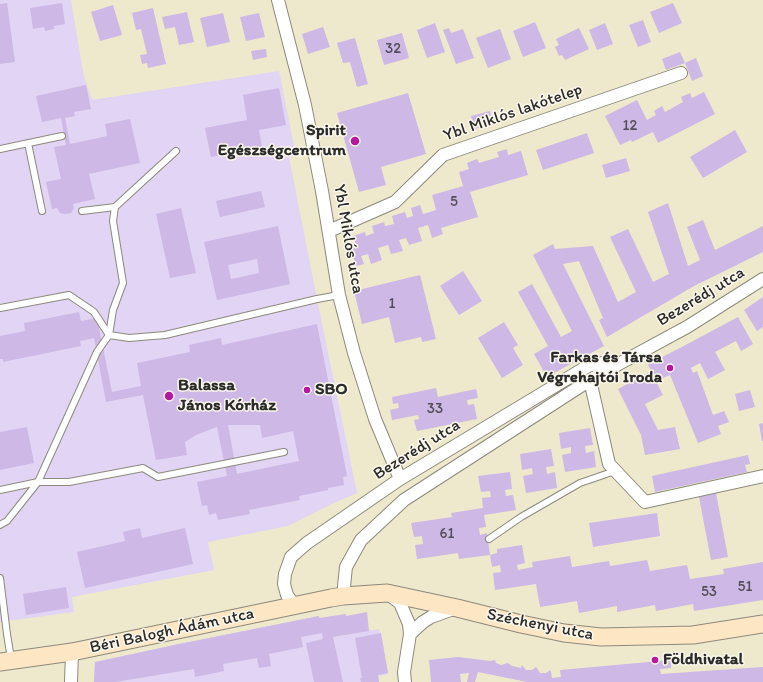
<!DOCTYPE html>
<html>
<head>
<meta charset="utf-8">
<style>
  body { margin:0 }
  canvas { display:block; background:#eee8cd }
</style>
</head>
<body>
<canvas width="763" height="682"></canvas>
<script>
const context = document.querySelector('canvas').getContext('2d');
context.lineJoin = 'round';
function fillPath(path, color) { context.fillStyle = color; context.fill(path, 'evenodd'); }
const toPath = rows => new Path2D(rows.map(r => 'M' + r).join(''));
function stroke(path, color, width, dash) { context.strokeStyle = color; context.lineWidth = width; context.lineCap = dash ? 'butt' : 'round'; context.setLineDash(dash || []); context.stroke(path); }
function drawText(font, color, halo, rows, align = 'center') {
  context.font = font + ' Itim,sans-serif'; context.lineWidth = 3; context.setLineDash([]); context.textBaseline = 'middle'; context.strokeStyle = halo; context.fillStyle = color; for (const [text, x, y, turn = 0] of rows) {
    context.save(); context.translate(x, y); context.rotate((+turn || 0) * Math.PI / 180); context.textAlign = isNaN(turn) ? turn : align; if (halo) context.strokeText(text, 0, 0); context.fillText(text, 0, 0); context.restore();
  }
}
const built = toPath([
  [0,0,71,0,84,77,92,100,279,71,296,156,289,157,317,299,357,493,334,503,288,526,208,542,214,570,72,597,74,612,0,622],
  [319,616,323,639,379,629,388,674,379,676,379,682,94,682,95,662,179,644]
]);
const building = toPath([
  [7,3,15,62,0,64,0,4],
  [62,3,65,24,54,26,54,29,45,31,44,27,33,29,30,8],
  [673,3,682,23,659,33,650,12],
  [113,5,122,35,100,41,91,12],
  [153,8,166,64,148,68,147,63,142,64,140,55,147,54,141,29,136,30,132,13],
  [187,12,194,42,179,45,175,27,165,29,162,17],
  [223,13,230,42,207,47,200,18],
  [259,13,265,37,246,41,240,17],
  [643,20,651,42,638,47,629,25],
  [535,22,546,48,523,57,513,31],
  [435,23,445,52,427,58,417,30],
  [605,23,613,44,597,50,589,30],
  [323,27,330,47,308,54,302,34],
  [449,28,451,33,463,29,474,58,456,64,443,30],
  [579,28,589,49,565,60,562,55,559,56,555,47,559,45,556,39],
  [500,29,511,59,488,68,476,38],
  [402,33,409,58,384,65,377,40],
  [355,38,368,84,357,87,350,62,343,63,337,43],
  [266,49,267,57,253,60,251,51],
  [680,52,685,63,666,70,662,59],
  [696,58,703,76,692,81,685,63],
  [86,85,91,109,74,112,75,116,65,118,70,144,107,136,105,124,130,119,140,163,89,174,95,199,73,204,74,208,71,213,65,214,60,213,57,208,52,209,46,182,61,179,54,147,66,145,61,118,42,122,36,96],
  [279,88,286,125,259,130,262,147,211,157,205,128,247,120,243,95],
  [704,92,715,114,658,143,653,132,632,142,631,140,620,145,605,116,637,100,647,120,656,115,654,111,662,106,665,112,683,102,681,97,690,93,692,98],
  [408,93,426,154,381,167,386,185,359,192,337,113],
  [490,111,493,124,475,129,471,116],
  [735,130,747,152,703,178,690,157],
  [587,133,594,153,543,170,536,150],
  [507,149,508,155,521,151,528,175,470,192,478,217,441,228,443,234,432,238,428,225,418,228,422,241,409,245,406,238,399,240,403,251,391,254,388,245,378,248,382,260,371,264,368,254,361,256,364,264,356,266,350,246,356,244,353,236,365,232,366,236,374,233,372,226,384,222,385,226,394,224,392,216,405,212,407,218,413,216,411,208,420,205,423,214,436,210,432,195,463,186,459,172,469,169,467,163,477,159,479,163,499,157,497,152],
  [626,158,630,171,606,178,602,165],
  [261,191,265,207,220,217,216,201],
  [668,203,688,266,700,260,687,227,703,220,715,250,763,226,763,252,694,286,607,337,599,320,603,318,579,261,563,264,604,346,576,361,547,377,534,354,548,346,518,292,532,284,561,337,572,331,533,255,553,244,555,249,593,246,618,302,636,292,610,237,628,229,653,282,669,274,648,212],
  [181,208,196,273,170,278,156,214],
  [278,226,290,284,217,300,204,242],
  [257,259,259,273,231,279,228,265],
  [463,271,482,301,459,315,440,286],
  [420,275,436,339,422,342,421,337,395,343,389,317,362,324,354,291],
  [763,297,763,327,757,331,744,310],
  [79,312,81,321,97,318,112,392,141,386,137,363,190,352,189,345,221,338,222,345,317,324,347,476,343,477,344,485,328,488,328,490,299,496,300,500,249,510,250,514,218,520,216,513,209,515,207,505,202,506,197,482,227,476,217,427,196,435,185,442,187,455,156,460,143,395,106,402,94,338,80,341,81,346,3,362,3,359,0,359,0,336,25,331,24,323],
  [228,425,260,425,262,438,293,431,299,461,237,474],
  [738,317,753,344,741,351,736,341,715,352,725,370,708,379,700,363,691,368,693,373,697,371,713,415,724,411,729,422,718,426,721,434,698,443,670,375,656,381,663,395,645,404,658,430,675,427,680,449,645,455,641,435,618,389,651,371,648,364,680,348],
  [504,322,518,345,513,348,523,365,502,378,478,338],
  [436,388,438,397,476,389,478,398,467,400,468,405,474,404,477,419,417,431,414,420,419,419,418,415,392,420,390,410,399,408,398,403,393,404,392,397],
  [750,390,755,407,739,411,735,394],
  [763,423,763,441,762,441,759,424],
  [27,427,34,463,0,470,0,432],
  [590,428,593,445,585,446,586,453,594,451,596,467,565,472,562,455,571,453,571,447,561,449,559,433],
  [551,449,554,466,546,467,547,474,555,472,557,488,526,493,523,476,533,474,532,468,522,470,520,454],
  [748,455,750,464,745,465,747,472,655,492,652,476],
  [510,472,512,489,505,490,506,496,513,495,516,510,484,515,486,527,479,528,480,535,487,533,490,555,459,559,458,553,417,559,415,545,423,544,422,536,414,537,411,523,452,517,451,513,483,508,482,498,491,497,490,491,481,492,478,476],
  [716,493,728,557,711,560,699,497],
  [657,513,660,536,593,547,589,523],
  [140,528,142,538,185,528,193,564,85,588,77,552,125,541,123,532],
  [522,545,525,563,517,565,518,570,533,567,532,562,570,556,572,567,609,561,610,566,647,560,650,571,687,565,690,579,724,574,723,569,763,562,763,600,694,611,693,604,656,611,655,605,617,612,617,606,579,613,577,601,540,607,536,584,495,590,493,573,501,572,500,565,492,567,490,555,497,553,497,549],
  [66,587,69,608,26,615,23,594],
  [367,612,369,631,333,637,343,682,314,682,306,643,323,639,322,633,301,637,303,647,269,654,271,666,259,668,257,658,223,664,224,671,195,677,194,669,115,682,94,682,95,662,179,644,319,616,319,618,346,614,346,616],
  [381,633,388,673,378,675,379,682,361,682,360,678,362,678,355,638],
  [458,657,491,661,495,660,496,663,501,665,508,663,512,666,521,668,522,665,526,670,532,670,536,667,540,673,546,673,550,670,551,672,552,678,561,677,560,670,671,660,671,668,660,669,661,674,763,667,763,682,527,682,478,672,475,682,467,682,469,673,460,674,461,682,431,682,429,660]
]);
const lane = toPath([
  [28,143,42,211],
  [0,149,62,136],
  [82,211,115,207],
  [0,308,69,295,94,312,109,335,129,338,165,335,317,299,339,295],
  [0,490,38,482,97,352,109,335,113,310,123,283,113,221,115,207,176,151],
  [0,525,7,521,38,482,69,482,143,468,158,477,284,452],
  [489,539,521,517,580,483,615,471],
  [0,578,7,634,11,659]
]);
const street = toPath([
  [278,0,305,105,322,191,339,295,354,353,375,419,400,479],
  [329,231,395,202,443,155,681,73],
  [590,380,609,464,645,502,763,476],
  [388,594,400,603,409,624,410,634,404,672,405,682],
  [343,596,346,567,361,540,404,500,590,380,615,366,687,327,763,279],
  [294,605,287,595,284,584,285,574,291,557,307,543,400,479,588,366,602,363,615,366],
  [410,634,423,622,431,617,456,608],
  [71,682,72,652]
]);
const secondary = toPath([
  [0,662,72,652,331,598,343,596,387,593,457,608,521,624,564,633,601,637,693,635,763,624]
]);
const markers = [
  [355,141,5,"#b5179e"],
  [670,368,4,"#b5179e"],
  [307,390,4,"#b5179e"],
  [169,396,5,"#b5179e"],
  [655,660,4,"#b5179e"]
];
const numberNames = [
  ["32",393,49],
  ["12",630,126],
  ["5",454,202],
  ["1",392,304],
  ["33",435,409],
  ["61",447,534],
  ["51",745,587],
  ["53",709,592]
];
const streetNames = [
  ["Ybl Miklós lakótelep",513,113,-19],
  ["Ybl Miklós utca",348,239,80],
  ["Bezerédj utca",701,297,-31],
  ["Bezerédj utca",417,450,-32],
  ["Széchenyi utca",540,625,11],
  ["Béri Balogh Ádám utca",172,631,-12]
];
const poiNames = [
  ["Spirit",346,131,"right"],
  ["Egészségcentrum",346,151,"right"],
  ["Farkas és Társa",662,358,"right"],
  ["Végrehajtói Iroda",662,378,"right"],
  ["Balassa",178,386],
  ["János Kórház",178,406],
  ["SBO",315,390],
  ["Földhivatal",663,660]
];
fillPath(built, '#e1d4f4');
fillPath(building, '#ceb8e5');
stroke(lane, '#8c8a7c', 8);
stroke(street, '#8c8a7c', 14);
stroke(secondary, '#8c8a7c', 19);
stroke(lane, '#fff', 6);
stroke(street, '#fff', 12);
stroke(secondary, '#fce6c4', 17);
for (const [x, y, r, color] of markers) { const dot = new Path2D(); dot.arc(x, y, r, 0, 2 * Math.PI); context.fillStyle = color; context.fill(dot); stroke(dot, '#fbf7ec', 1.5); }
drawText('15px', '#544e5a', null, numberNames);
drawText('17px', '#2b2b2b', '#fbf7ec', streetNames);
drawText('bold 17px', '#2b2b2b', '#fbf7ec', poiNames, 'left');
</script>
</body>
</html>
